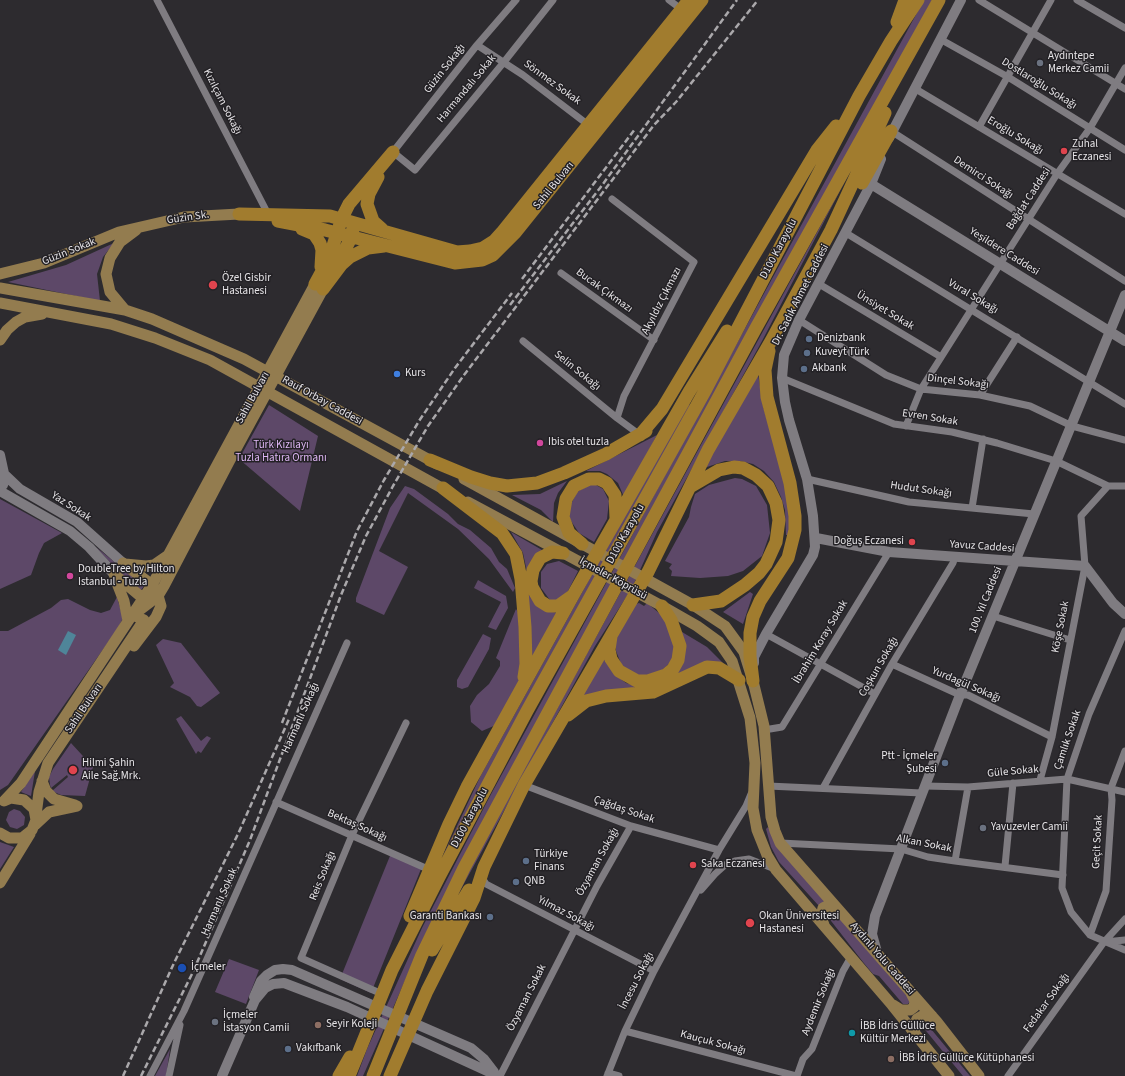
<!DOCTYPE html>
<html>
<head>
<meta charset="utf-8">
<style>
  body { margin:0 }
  canvas { display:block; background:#2d2b2f }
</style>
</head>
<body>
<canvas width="1125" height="1076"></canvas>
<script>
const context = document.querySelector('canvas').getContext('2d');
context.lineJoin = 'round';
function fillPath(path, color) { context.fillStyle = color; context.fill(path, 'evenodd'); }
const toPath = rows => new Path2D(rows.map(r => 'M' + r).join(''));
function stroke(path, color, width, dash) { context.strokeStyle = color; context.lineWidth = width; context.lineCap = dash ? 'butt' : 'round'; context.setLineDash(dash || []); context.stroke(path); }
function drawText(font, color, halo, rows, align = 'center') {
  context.font = font + ' "Source Sans 3",sans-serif'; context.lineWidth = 3; context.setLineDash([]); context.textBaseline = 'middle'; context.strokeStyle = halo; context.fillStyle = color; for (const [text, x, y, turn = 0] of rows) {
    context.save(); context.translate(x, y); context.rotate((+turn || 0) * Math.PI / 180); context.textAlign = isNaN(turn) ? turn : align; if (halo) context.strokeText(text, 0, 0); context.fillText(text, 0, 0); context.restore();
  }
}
const green = toPath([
  [924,0,932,0,426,933,363,1076,357,1076,367,1049,422,928,489,798],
  [845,181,762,341,657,532,632,588,595,646,456,898,452,901],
  [114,243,103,257,97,274,100,301,8,282,66,265],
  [758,374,763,406,784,480,789,514,789,535,786,535,785,510,781,497,774,482,764,471,753,464,740,461,725,461,704,468],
  [688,401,690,406,442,858,481,775],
  [269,405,318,436,300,511,239,459],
  [657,435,624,497,618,483,607,474,600,471,586,471],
  [735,478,742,479,756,486,767,505,770,533,762,556,743,571,728,576,700,578,671,576,672,571,669,568,672,564,665,561,689,517,691,507,695,494,709,485],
  [567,481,558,493,554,503,553,522,541,510,512,495,540,494],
  [589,485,596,485,603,489,609,501,607,519,594,542,579,533,569,518,570,506,577,492],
  [405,486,414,489,448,514,458,524,470,530,491,548,499,562,507,569,515,588,513,592,489,559,458,529,408,493,379,551,408,567,384,615,356,602,356,598,390,508],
  [0,499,62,533,44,543,39,553,31,575,0,589],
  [511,532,542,550,527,572,523,553],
  [96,547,144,586,141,590,117,570],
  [559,561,578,571,568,591,558,600,550,600,541,588,541,572,547,564],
  [478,580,506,596,508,608,496,630,488,627,501,602,474,588],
  [750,592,753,594,743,624,723,612],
  [528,593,545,611,560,613,532,664],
  [117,597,123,618,118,628,8,785,0,790,0,631,8,631,51,608,61,600,68,599,90,610,101,613,110,610],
  [639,603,644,606,647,603,670,622,677,645,673,660,656,676,634,675,622,666,616,651,616,637,633,605],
  [516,609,519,614,522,662,518,686,496,725,482,731,471,722,470,706,477,695,489,684,500,666,500,661,496,658],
  [682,632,707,647,727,667,673,677],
  [483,634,491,638,489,649,468,687,462,689,457,687,457,680],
  [163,639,181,643,220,693,201,707,197,706,190,697,170,687,174,683,156,645],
  [605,648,618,677,626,683,636,686,651,687,574,703],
  [181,716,201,741,207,736,211,738,201,753,198,751,196,754,176,719],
  [71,743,93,767,85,796,61,795,52,791,68,777,67,775,51,788,50,785,49,777,53,769],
  [35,771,31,796,21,792],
  [14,809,20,811,25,817,24,825,17,829,10,827,6,820,9,812],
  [768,827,823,899,824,902,819,906,779,862,771,847,766,829],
  [0,842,14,847,0,869],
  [392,851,423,864,371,993,340,979],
  [830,910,835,912,911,1000,908,1004,903,1004,879,976,873,974,863,962,828,917,826,913],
  [229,959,259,970,246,1004,215,992],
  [924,1022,926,1023,970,1076,963,1076,922,1026],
  [170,1049,166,1076,155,1076]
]);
const water = toPath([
  [68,631,76,635,66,655,58,650]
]);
const street = toPath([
  [157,0,268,214],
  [516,0,477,45,393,152,415,170,504,62,553,0],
  [669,0,681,9],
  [979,0,1125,89],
  [1077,0,1125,28],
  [940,39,1008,77,1125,150],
  [477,45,523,75,591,127],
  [914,88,1125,214],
  [979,127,1051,0],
  [891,131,1125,281],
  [612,199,694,262,624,396,617,418,640,435],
  [846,233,1125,404],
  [561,273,654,340],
  [819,284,941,357],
  [799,320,886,375,921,389,980,395,1030,406,1072,426,1125,440],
  [523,341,617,418],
  [782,378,894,424,952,432,997,443,1056,461,1108,486,1125,486],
  [980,395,1017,337],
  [906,426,921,389,1057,174,1090,128,1125,68],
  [807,479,909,502,1034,514],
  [972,508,983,439],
  [993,616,1070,640],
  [1125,631,1089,714,1067,779,1062,888,1071,912,1090,935,1125,950],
  [766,634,875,694],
  [892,664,960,695,968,695,1052,737],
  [764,730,782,727,889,552],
  [1040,780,1052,737,1085,566,1081,516,1108,486],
  [524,785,631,826,719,850],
  [768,786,922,793],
  [925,786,968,787,1067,779,1125,792],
  [823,788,892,664,953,563,955,557],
  [276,802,430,870],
  [780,843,901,849,928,857,955,861,1063,875],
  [955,861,968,787],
  [1005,866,1013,783],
  [481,876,486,884,654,971],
  [701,890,715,874,725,865,735,861,749,859,775,869],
  [1090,935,1106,891,1112,800,1111,788,1125,751],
  [1105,942,1125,940],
  [382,994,301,958,352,835,406,723],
  [625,1031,796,1076],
  [608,1073,619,1076],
  [150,1076,184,1011,347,643],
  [169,1076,180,1025],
  [500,1076,597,886,631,826],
  [607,1076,625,1031,654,971,719,850,746,806,751,794],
  [797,1076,803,1059,812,1049,843,971,851,957],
  [1008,1076,1104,942,1125,919]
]);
const secondary = toPath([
  [889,138,961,0],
  [871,184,1125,341],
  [0,455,5,478,3,485,0,488],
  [0,470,20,489,77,522,123,563],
  [0,491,70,531,89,547,114,574],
  [816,538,889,552,1085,566,1113,603,1125,614],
  [754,663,754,657,766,634,813,555,815,547,813,516,807,479,789,420,785,402,782,378,784,355,799,320,871,184,881,159],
  [877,952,872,934,875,916,960,695,1125,295],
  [254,997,261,981,267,975,275,970,283,969,292,970,471,1048,484,1059,494,1072],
  [222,1076,255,1000,265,988,273,984,284,983,347,1007,498,1076]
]);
const primary = toPath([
  [0,274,44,263,119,232,184,217,239,214],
  [0,288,125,310,152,319,244,359,437,464],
  [0,303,111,324,155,338,210,360,449,492],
  [125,310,110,292,106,274,110,258,120,242,136,230],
  [0,340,7,330,16,322,25,317,42,314],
  [464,479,693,605,725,626,744,652,753,681,764,726,771,817,775,831,780,843,937,1022,979,1076],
  [468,502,662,606,697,626,719,642,732,661,750,718,755,763,753,808,757,830,767,855,776,870,892,1005,949,1076],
  [123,563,152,585,157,592,161,606,156,617,134,646],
  [125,564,146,566,154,565,167,556],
  [114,574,139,595,144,597,152,597],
  [115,578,124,601,128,621],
  [42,781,46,791,54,799,75,805],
  [5,800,21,783,152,585,315,284],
  [36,815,39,792,48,763,144,620,133,615,158,596,164,586,230,460,323,289],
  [35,825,49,812,77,806],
  [0,833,9,838,22,838,32,830,36,820,34,809,24,800,11,798,4,801],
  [0,883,30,834],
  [824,925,821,917,823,908,827,906,837,908],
  [893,1005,901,1010,910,1010,914,1007,915,1001,911,993],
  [915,1034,914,1026,917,1019,922,1016,932,1016]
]);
const highway = toPath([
  [897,22,905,0],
  [378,177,369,194,367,204,373,221,382,229],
  [862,183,891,131],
  [239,214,330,216,457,252,470,251,483,248,494,241,503,231,689,0],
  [278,221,325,230,455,263,482,260,493,255,515,233,702,0],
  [302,229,314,234,320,243,322,250,321,267],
  [337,265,352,236,353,228],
  [315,284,329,258,342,218,349,204,393,152],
  [323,289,341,265,350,257,368,248,384,246],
  [640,435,662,409,817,150,836,126],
  [430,460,471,477,490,483,507,486,537,483,564,473,606,454,646,431],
  [690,487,719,470,734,467,743,468,756,475,768,486,776,503,779,520,776,542,766,564,759,573,745,585,721,601,693,605],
  [443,488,502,533,516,554,521,579,525,627,526,664,524,677],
  [582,544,569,533,563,517,566,499,574,486,589,479,599,479,607,483,615,495,616,518],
  [563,553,552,552,540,558,533,570,531,581,532,587,540,601,548,606,558,606,572,596],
  [611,636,609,650,611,659,619,671,637,681,648,681,666,675,673,669,678,660,680,646,671,620,662,606],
  [753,681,750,656,750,633,753,617,760,601,788,558,795,530,795,516,790,483,767,397,765,370,769,351],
  [568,715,586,701,606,696,653,692,707,667,719,668,739,680],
  [410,916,449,824,467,787,576,590,689,392,727,331],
  [432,950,469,890],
  [339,1076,350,1057],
  [349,1076,392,970,439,877,527,711,706,389,859,96,891,41,918,0],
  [373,1076,422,955,464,868,756,328,939,0],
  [390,1076,427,991,474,898,484,867,524,785,648,572,708,450,771,341,831,230,885,113]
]);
const rail = toPath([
  [522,279,635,129],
  [510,305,600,188,737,0],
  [282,723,357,531,384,480,419,421,455,368,512,293],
  [123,1076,174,963,238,834,289,719],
  [141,1076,193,972,250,840,341,595,366,536,393,486,428,426,464,375,654,125,676,102,758,0]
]);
const markers = [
  [1040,63,4,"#6b7280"],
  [1064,151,4,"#e0444e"],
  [213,285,5,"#e0444e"],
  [809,339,4,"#5c6f8a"],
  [807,353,4,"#5c6f8a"],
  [804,369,4,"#5c6f8a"],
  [397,374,4,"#3f7fe0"],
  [540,443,4,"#d1479c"],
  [912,542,4,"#e0444e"],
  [70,576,4,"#d1479c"],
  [945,763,4,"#5c6f8a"],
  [73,770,5,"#e0444e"],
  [983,828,4,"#6b7280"],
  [526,861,4,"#5c6f8a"],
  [693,865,4,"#e0444e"],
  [516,882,4,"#5c6f8a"],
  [490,917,4,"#5c6f8a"],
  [750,923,5,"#e0444e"],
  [182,968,5,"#1a4fb4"],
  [215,1022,4,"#6b7280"],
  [318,1025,4,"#8d6e63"],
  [852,1033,4,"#0f9aa8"],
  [288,1049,4,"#5c6f8a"],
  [891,1059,4,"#8d6e63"]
];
const poiNames = [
  ["Aydıntepe",1048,57],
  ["Merkez Camii",1048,70],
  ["Zuhal",1072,145],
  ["Eczanesi",1072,158],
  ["Özel Gisbir",222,279],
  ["Hastanesi",222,292],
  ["Denizbank",817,339],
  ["Kuveyt Türk",815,353],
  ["Akbank",812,369],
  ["Kurs",405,374],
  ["Ibis otel tuzla",548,443],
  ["Doğuş Eczanesi",904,542,"right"],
  ["DoubleTree by Hilton",78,570],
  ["Istanbul - Tuzla",78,583],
  ["Ptt - İçmeler",937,757,"right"],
  ["Şubesi",937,770,"right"],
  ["Hilmi Şahin",82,764],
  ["Aile Sağ.Mrk.",82,777],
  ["Yavuzevler Camii",991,828],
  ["Türkiye",534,855],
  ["Finans",534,868],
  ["Saka Eczanesi",701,865],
  ["QNB",524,882],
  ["Garanti Bankası",482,917,"right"],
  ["Okan Üniversitesi",759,917],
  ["Hastanesi",759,930],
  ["İçmeler",191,968],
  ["İçmeler",223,1016],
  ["İstasyon Camii",223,1029],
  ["Seyir Koleji",326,1025],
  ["İBB İdris Güllüce",860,1027],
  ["Kültür Merkezi",860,1040],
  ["Vakıfbank",296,1049],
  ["İBB İdris Güllüce Kütüphanesi",899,1059]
];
const streetNames = [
  ["Güzin Sokağı",445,69,-52],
  ["Sönmez Sokak",552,83,36],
  ["Dostlaroğlu Sokağı",1039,84,32],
  ["Harmandalı Sokak",467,89,-50],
  ["Kızılçam Sokağı",222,102,63],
  ["Eroğlu Sokağı",1015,136,31],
  ["Demirci Sokağı",983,178,33],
  ["Sahil Bulvarı",554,186,-51],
  ["Bağdat Caddesi",1029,199,-57],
  ["Güzin Sk.",188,218,-8],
  ["D100 Karayolu",779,249,-62],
  ["Güzin Sokak",69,252,-22],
  ["Yeşildere Caddesi",1004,252,32],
  ["Bucak Çıkmazı",604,291,36],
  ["Dr. Sadık Ahmet Caddesi",801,295,-63],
  ["Vural Sokağı",973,297,31],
  ["Akyıldız Çıkmazı",662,301,-63],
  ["Ünsiyet Sokak",885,311,31],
  ["Selin Sokağı",577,371,39],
  ["Dinçel Sokağı",958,382,7],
  ["Sahil Bulvarı",253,398,-61],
  ["Rauf Orbay Caddesi",322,401,29],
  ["Evren Sokak",930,418,9],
  ["Hudut Sokağı",921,490,8],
  ["Yaz Sokak",71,507,33],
  ["D100 Karayolu",626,534,-61],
  ["Yavuz Caddesi",982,547,4],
  ["İçmeler Köprüsü",613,579,29],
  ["100. Yıl Caddesi",986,600,-68],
  ["Köşe Sokak",1061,627,-79],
  ["İbrahim Koray Sokak",821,642,-59],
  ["Coşkun Sokağı",879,667,-60],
  ["Yurdagül Sokağı",966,685,23],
  ["Sahil Bulvarı",84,709,-56],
  ["Harmanlı Sokağı",301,718,-66],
  ["Çamlık Sokak",1068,740,-71],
  ["Güle Sokak",1013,772,-5],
  ["Çağdaş Sokak",624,810,19],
  ["D100 Karayolu",470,818,-62],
  ["Bektaş Sokağı",357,826,24],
  ["Geçit Sokak",1098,842,-87],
  ["Alkan Sokak",924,844,11],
  ["Özyaman Sokağı",598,862,-61],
  ["Reis Sokağı",323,876,-68],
  ["Harmanlı Sokak",220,902,-66],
  ["Yılmaz Sokağı",566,914,28],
  ["Aydınlı Yolu Caddesi",882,959,49],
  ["İncesu Sokağı",637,981,-63],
  ["Özyaman Sokak",527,998,-63],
  ["Aydemir Sokağı",819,1002,-68],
  ["Fedakar Sokağı",1047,1003,-54],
  ["Kauçuk Sokağı",713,1043,15]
];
const parkNames = [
  ["Türk Kızılayı",281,446],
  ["Tuzla Hatıra Ormanı",281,459]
];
fillPath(green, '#5d4868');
fillPath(water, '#4f8599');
stroke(street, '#7f7c81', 7);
stroke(secondary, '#7f7c81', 10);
stroke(primary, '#937c4f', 11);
stroke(highway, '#a17c2e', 13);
stroke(rail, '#aaa8ab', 2.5, [6, 3]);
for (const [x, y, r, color] of markers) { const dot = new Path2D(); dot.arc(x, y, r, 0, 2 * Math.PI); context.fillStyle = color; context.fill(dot); stroke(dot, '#232125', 1.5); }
drawText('11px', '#e6e4e7', '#232125', poiNames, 'left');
drawText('11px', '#e6e4e7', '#232125', streetNames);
drawText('11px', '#dfb7f5', '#232125', parkNames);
</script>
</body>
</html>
